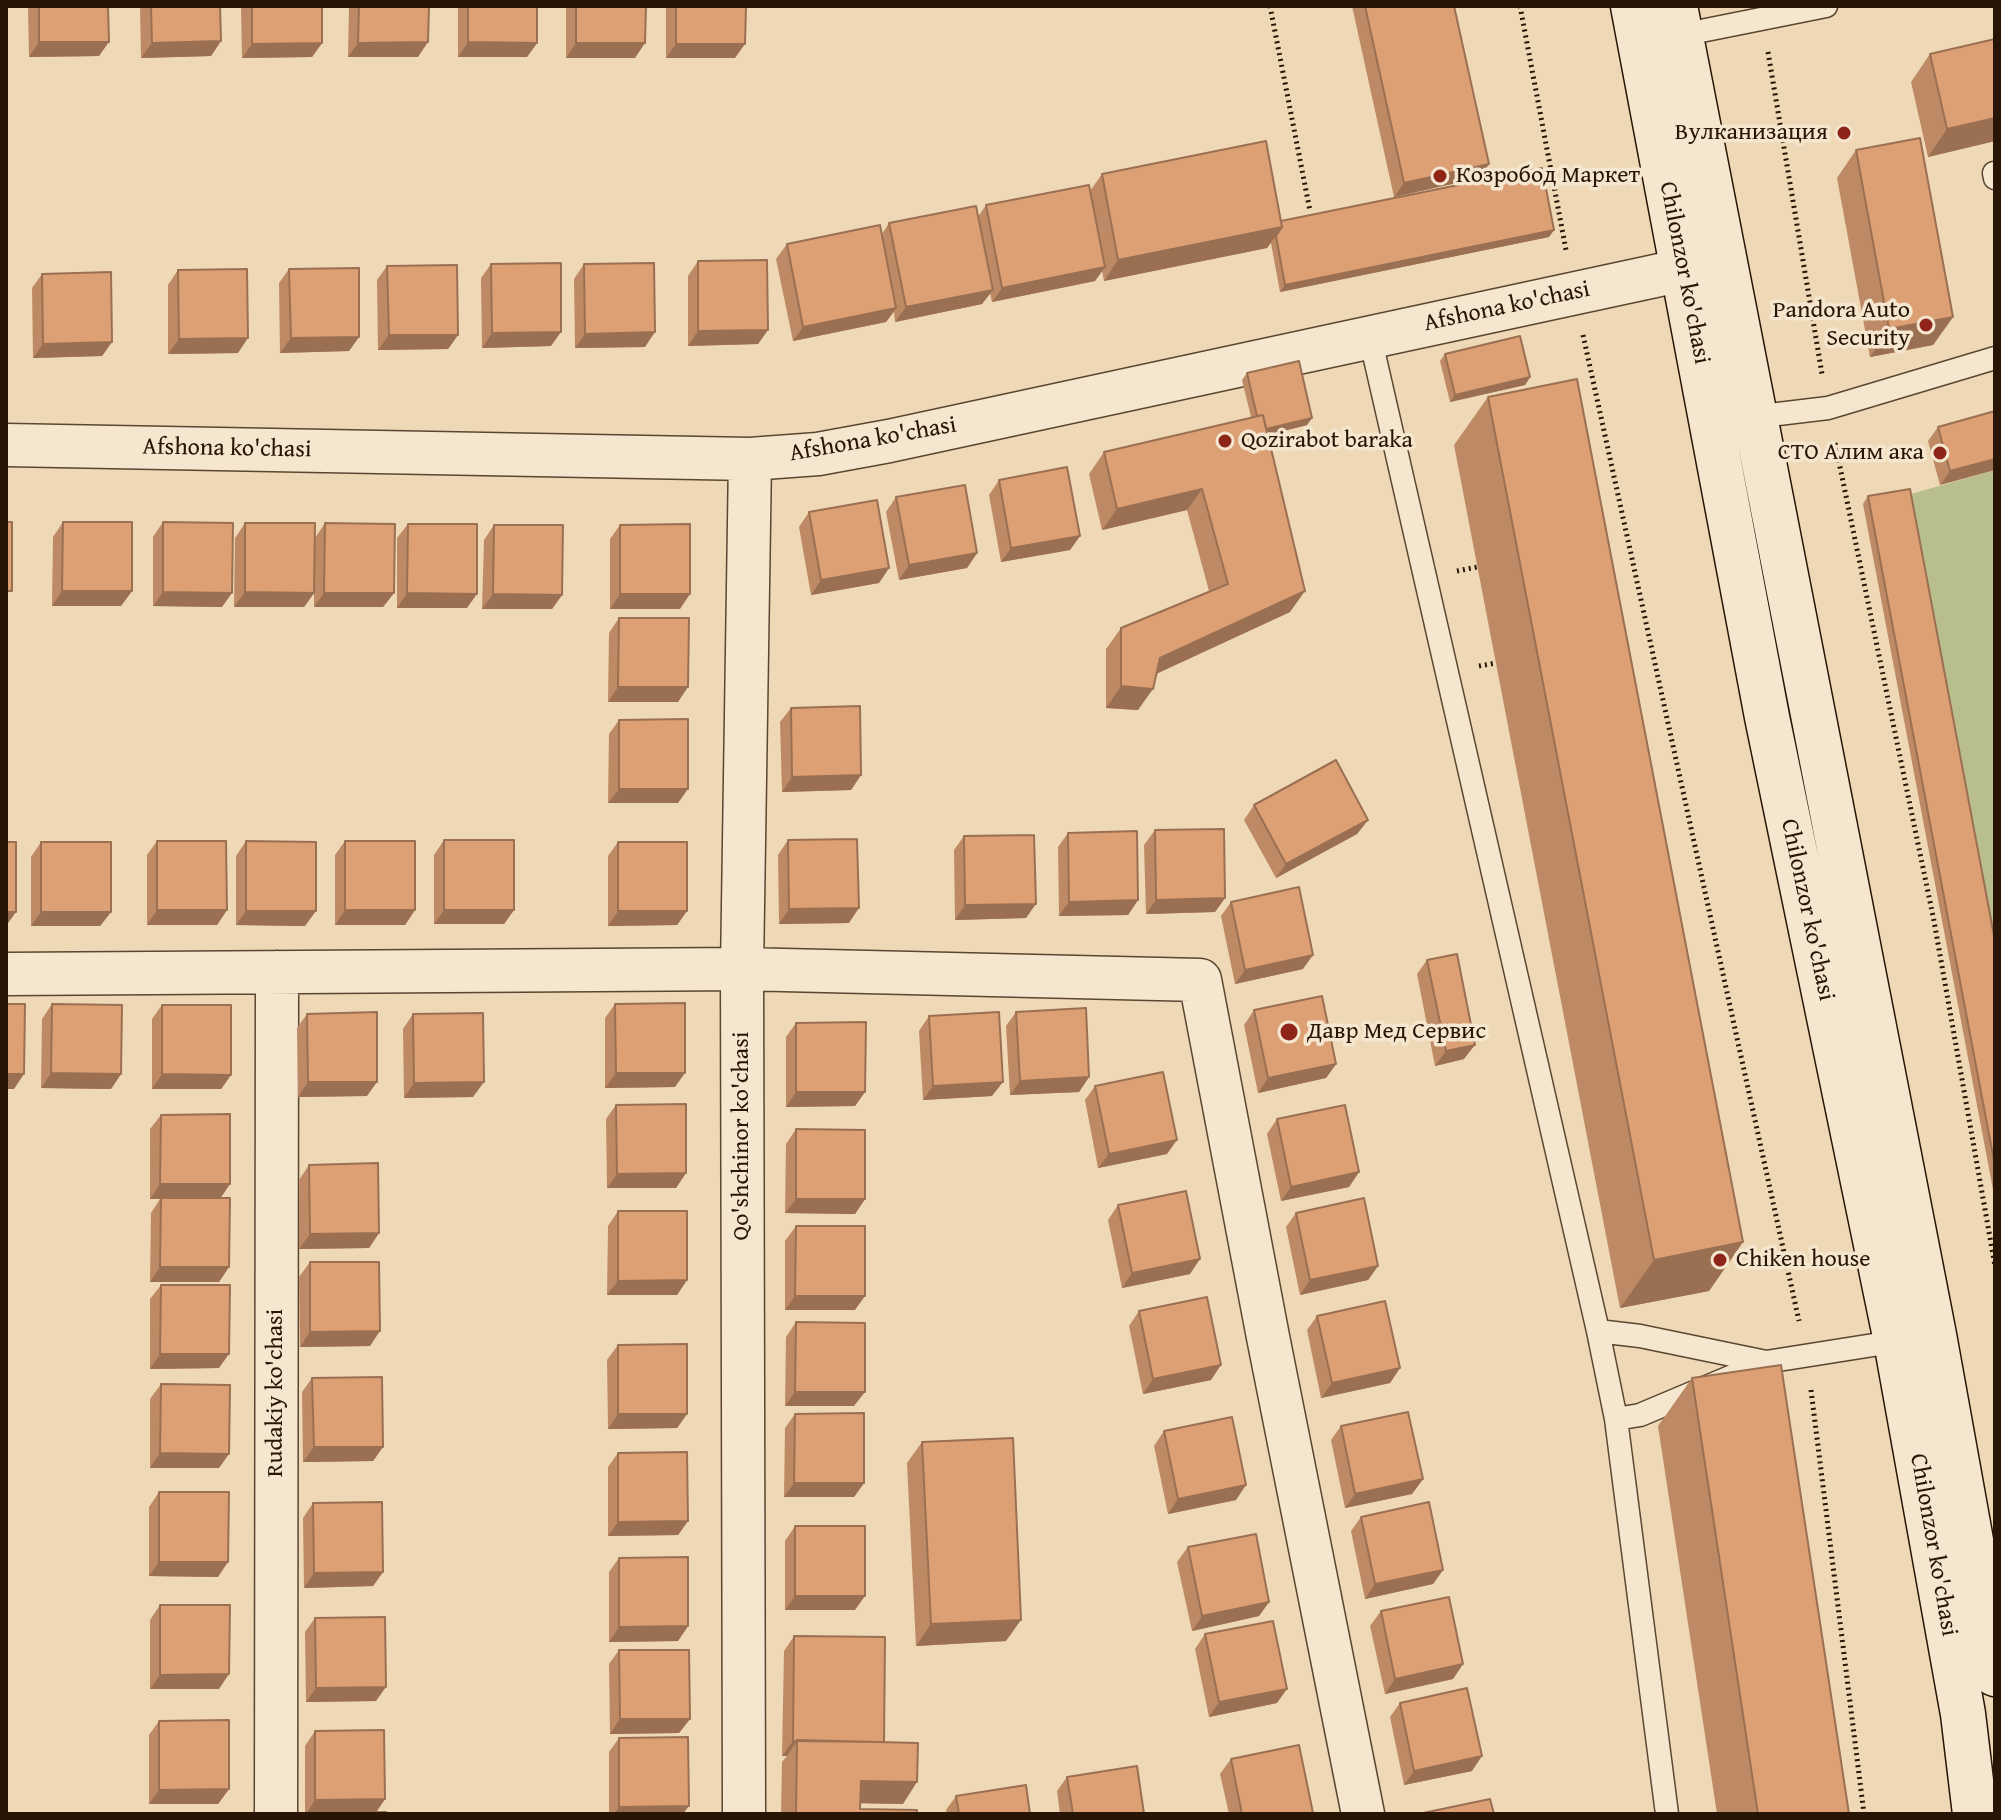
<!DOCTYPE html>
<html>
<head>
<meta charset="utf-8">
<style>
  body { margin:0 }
  #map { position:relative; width:2001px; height:1820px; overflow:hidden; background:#eed8b5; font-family:"Gentium Book Plus",serif }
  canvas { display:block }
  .frame { position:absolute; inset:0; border:8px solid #281505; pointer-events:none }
</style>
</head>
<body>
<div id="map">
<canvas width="2001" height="1820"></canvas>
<div class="frame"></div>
</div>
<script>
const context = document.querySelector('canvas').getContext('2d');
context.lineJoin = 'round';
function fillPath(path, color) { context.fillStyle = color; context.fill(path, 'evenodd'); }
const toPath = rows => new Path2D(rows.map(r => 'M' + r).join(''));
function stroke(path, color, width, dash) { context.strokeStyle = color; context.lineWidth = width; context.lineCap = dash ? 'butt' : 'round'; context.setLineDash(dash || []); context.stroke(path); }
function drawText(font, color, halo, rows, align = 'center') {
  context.font = font + ' "Gentium Book Plus",serif'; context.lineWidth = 7; context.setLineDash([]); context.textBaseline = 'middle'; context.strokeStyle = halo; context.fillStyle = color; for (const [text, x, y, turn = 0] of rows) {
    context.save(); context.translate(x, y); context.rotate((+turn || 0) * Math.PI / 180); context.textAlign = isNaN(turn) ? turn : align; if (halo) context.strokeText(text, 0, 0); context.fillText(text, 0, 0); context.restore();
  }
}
const green = toPath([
  [1995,470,1995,975,1904,496]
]);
const path = toPath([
  [1270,6,1310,211],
  [1520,6,1566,250],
  [1768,52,1822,374],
  [1583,335,1799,1321],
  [1835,443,1934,921,1995,1266],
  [1457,571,1477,567],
  [1479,666,1496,663],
  [1811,1390,1864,1814]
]);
const lane = toPath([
  [1681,35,1826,6],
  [1994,173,1995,178],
  [1370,337,1598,1331,1616,1419,1667,1814],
  [1753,417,1828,408,1995,358],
  [1598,1331,1640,1336,1766,1362],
  [1616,1419,1640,1415,1766,1362,1905,1340]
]);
const street = toPath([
  [6,445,750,459,818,454,889,441,1683,270],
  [6,974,742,969,1200,980,1268,1337,1363,1814],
  [276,1814,277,972],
  [744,1814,742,969,750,459]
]);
const secondary = toPath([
  [1633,6,1767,717,1896,1341,1963,1714,1975,1814],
  [1675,6,1934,1335,1995,1674]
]);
const wall = toPath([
  [28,6,108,6,99,56,29,57],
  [140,6,220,6,221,41,211,56,141,58],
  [241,6,322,6,322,43,312,57,242,58],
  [349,6,429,6,418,57,348,57],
  [458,6,537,6,537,43,527,57,458,57],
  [566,6,646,6,635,58,566,58],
  [666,6,746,6,735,58,666,58],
  [1352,6,1454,6,1489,164,1479,178,1394,197],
  [1930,54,1995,141,1928,157,1911,82],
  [1856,150,1953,317,1933,345,1870,357,1837,178],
  [1102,174,1281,221,1554,230,1549,237,1280,292,1271,243,1267,248,1104,281,1102,271,1095,281,992,302,990,293,982,304,895,322,894,312,886,322,793,341,776,259,787,244,882,234,889,223,978,217,986,205,1090,191],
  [698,261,768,330,758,344,688,346,688,276],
  [491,264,551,346,482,348,481,278],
  [584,264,645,347,575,348,574,279],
  [387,266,458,335,448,349,378,350,377,280],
  [289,269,359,337,349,351,280,353,279,283],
  [178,270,238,353,168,354,168,285],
  [42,274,112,342,102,356,33,358,32,288],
  [1445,354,1530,377,1525,385,1450,402,1440,361],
  [1247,373,1307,425,1268,435,1290,612,1156,674,1138,710,1106,708,1106,649,1121,628,1209,591,1187,510,1102,530,1089,474,1104,452,1251,417,1242,380],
  [1488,397,1743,1242,1709,1291,1620,1308,1454,445],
  [1995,411,1940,485,1928,441,1938,427],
  [999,480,1080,536,1070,550,1001,562,989,495],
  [1868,496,1995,941,1995,1200,1863,504],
  [896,497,977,553,967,568,899,580,886,512],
  [809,512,889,568,879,583,811,595,799,527],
  [63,522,132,591,121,606,52,606,53,537],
  [163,522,222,607,153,606,153,537],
  [245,523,315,538,325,523,394,593,383,607,314,607,314,593,304,607,234,607,235,538],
  [408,524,467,608,397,608,397,538],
  [494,525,562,595,552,609,482,609,484,540],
  [620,525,680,609,610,609,610,539],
  [619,618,678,702,608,702,609,633],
  [791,708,861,775,851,790,782,792,780,722],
  [619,720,678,803,608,803,609,734],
  [1254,805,1368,820,1357,834,1276,878,1244,820],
  [1155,830,1225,898,1215,912,1146,914,1144,845],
  [1068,833,1138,900,1128,915,1059,916,1058,847],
  [964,836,1026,918,955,920,954,850],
  [444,840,514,910,504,924,434,924,434,855],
  [788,840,849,923,779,924,778,855],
  [157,841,227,910,217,925,147,925,147,855],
  [246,841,305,926,236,925,236,856],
  [345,841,415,910,405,925,335,925,335,855],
  [41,842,111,912,100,926,31,926,31,857],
  [618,842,687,911,677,925,608,926,608,856],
  [1231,902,1303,969,1235,984,1221,916],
  [1427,960,1464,1059,1435,1066,1417,974],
  [52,1004,121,1074,111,1089,41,1088,42,1019],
  [615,1004,675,1087,605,1088,605,1018],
  [162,1005,231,1075,221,1089,152,1089,152,1019],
  [1254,1010,1336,1064,1326,1078,1258,1093,1244,1025],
  [1016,1012,1089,1077,1079,1092,1010,1095,1006,1026],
  [307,1014,367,1096,298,1097,297,1028],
  [413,1014,473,1097,404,1098,403,1029],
  [929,1016,992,1096,923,1100,919,1031],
  [796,1023,865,1092,855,1106,786,1107,786,1037],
  [1095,1086,1167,1154,1098,1168,1085,1100],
  [616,1105,686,1173,676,1188,607,1188,606,1119],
  [161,1115,220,1198,229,1267,219,1282,150,1282,151,1213,160,1199,150,1199,150,1129],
  [1277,1119,1359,1172,1349,1187,1281,1201,1267,1134],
  [796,1129,865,1199,855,1214,785,1213,786,1144],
  [309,1165,379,1233,369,1248,299,1249,299,1180],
  [1118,1205,1190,1274,1122,1288,1108,1220],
  [618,1211,687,1280,677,1295,607,1295,608,1226],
  [1296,1213,1378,1266,1368,1280,1300,1295,1286,1227],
  [796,1226,855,1310,785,1310,785,1241],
  [310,1262,370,1346,300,1347,299,1277],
  [161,1285,219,1368,150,1369,150,1299],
  [1139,1311,1211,1380,1143,1394,1129,1326],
  [1317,1316,1400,1368,1390,1383,1321,1398,1307,1330],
  [796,1322,854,1406,785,1406,786,1337],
  [618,1345,687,1414,677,1428,608,1429,607,1360],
  [312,1378,383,1447,373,1461,303,1462,302,1392],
  [1692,1378,1849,1814,1717,1814,1658,1426],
  [161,1384,219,1468,150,1468,150,1399],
  [795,1414,864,1483,854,1497,784,1497,785,1428],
  [1341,1426,1423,1479,1412,1494,1345,1508,1331,1440],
  [1164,1431,1236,1500,1168,1514,1154,1446],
  [922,1442,1006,1641,916,1646,907,1463],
  [618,1453,688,1521,678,1535,608,1536,608,1467],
  [159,1492,218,1577,149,1576,149,1507],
  [313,1503,383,1572,373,1586,304,1588,303,1518],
  [1361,1517,1443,1570,1433,1584,1365,1599,1351,1531],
  [795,1526,855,1610,785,1610,785,1541],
  [1188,1547,1269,1602,1259,1616,1192,1631,1177,1562],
  [619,1558,688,1626,678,1641,609,1642,609,1572],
  [160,1605,219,1689,150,1689,150,1620],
  [1381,1611,1463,1664,1453,1679,1385,1694,1370,1626],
  [315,1618,376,1701,306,1702,305,1632],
  [1205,1634,1277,1703,1209,1717,1195,1649],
  [794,1636,884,1742,903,1804,860,1803,860,1809,916,1814,781,1814,782,1762,787,1756,782,1756,784,1651],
  [619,1650,690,1719,679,1733,610,1734,609,1664],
  [1400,1703,1472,1771,1404,1785,1390,1717],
  [159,1721,229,1789,218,1804,149,1804,149,1735],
  [315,1731,385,1799,376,1812,386,1814,305,1814,305,1746],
  [619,1738,683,1814,609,1814,609,1752],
  [1231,1759,1312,1814,1229,1814,1220,1774],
  [1067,1777,1144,1814,1060,1814,1057,1791],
  [956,1796,1030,1814,947,1814,946,1810]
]);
const shadedWall = toPath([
  [221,41,211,56,141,58,152,43],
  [39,42,109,42,99,56,29,57],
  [428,42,418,57,348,57,358,43],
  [468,42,537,43,527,57,458,57],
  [322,43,312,57,242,58,252,44],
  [576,43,645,43,635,58,566,58],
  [676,44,745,44,735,58,666,58],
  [1995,118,1995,141,1928,157,1947,129],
  [1489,164,1479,178,1394,197,1404,183],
  [1282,227,1267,248,1104,281,1118,260],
  [1554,230,1549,237,1280,292,1285,285],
  [1105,267,1095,281,992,302,1002,288],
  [993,290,982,304,895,322,906,307],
  [896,308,886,322,793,341,803,327],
  [1953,317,1933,345,1870,357,1889,329],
  [768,330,758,344,688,346,698,331],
  [561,332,551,346,482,348,492,333],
  [655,332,645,347,575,348,585,334],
  [389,335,458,335,448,349,378,350],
  [359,337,349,351,280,353,291,338],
  [248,338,238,353,168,354,179,339],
  [112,342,102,356,33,358,43,344],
  [1530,377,1525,385,1450,402,1455,395],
  [1312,418,1307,425,1256,438,1261,431],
  [1995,459,1995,470,1940,485,1950,471],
  [1202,489,1187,510,1102,530,1117,509],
  [1080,536,1070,550,1001,562,1011,548],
  [977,553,967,568,899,580,909,565],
  [889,568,879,583,811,595,821,580],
  [62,591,132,591,121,606,52,606],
  [1305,591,1290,612,1145,679,1160,658],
  [163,592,232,593,222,607,153,606],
  [245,592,314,593,304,607,234,607],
  [324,593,394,593,383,607,314,607],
  [407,593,477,594,467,608,397,608],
  [493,594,562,595,552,609,482,609],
  [620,594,690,594,680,609,610,609],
  [1121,686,1153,689,1138,710,1106,708],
  [618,687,688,687,678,702,608,702],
  [861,775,851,790,782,792,792,777],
  [619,789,688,789,678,803,608,803],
  [1368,820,1357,834,1276,878,1286,864],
  [1225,898,1215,912,1146,914,1156,900],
  [1138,900,1128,915,1059,916,1069,902],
  [1036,904,1026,918,955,920,965,905],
  [859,908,849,923,779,924,789,909],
  [157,910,227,910,217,925,147,925],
  [345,910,415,910,405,925,335,925],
  [444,910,514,910,504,924,434,924],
  [246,911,316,911,305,926,236,925],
  [618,911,687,911,677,925,608,926],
  [6,912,16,912,6,926],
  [41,912,111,912,100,926,31,926],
  [1313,955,1303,969,1235,984,1245,970],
  [1475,1045,1464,1059,1435,1066,1446,1051],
  [1336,1064,1326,1078,1258,1093,1268,1078],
  [51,1073,121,1074,111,1089,41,1088],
  [616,1073,685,1073,675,1087,605,1088],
  [6,1074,24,1074,14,1089,6,1089],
  [162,1074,231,1075,221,1089,152,1089],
  [1089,1077,1079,1092,1010,1095,1020,1081],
  [308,1082,377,1082,367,1096,298,1097],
  [484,1082,473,1097,404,1098,414,1083],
  [1003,1082,992,1096,923,1100,933,1086],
  [796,1092,865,1092,855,1106,786,1107],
  [1177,1140,1167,1154,1098,1168,1109,1154],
  [1359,1172,1349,1187,1281,1201,1291,1187],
  [686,1173,676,1188,607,1188,617,1174],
  [160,1184,230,1184,220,1199,150,1199],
  [796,1199,865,1199,855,1214,785,1213],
  [379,1233,369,1248,299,1249,310,1234],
  [1743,1242,1709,1291,1620,1308,1654,1260],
  [1200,1259,1190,1274,1122,1288,1132,1273],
  [1378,1266,1368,1280,1300,1295,1310,1280],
  [160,1267,229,1267,219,1282,150,1282],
  [687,1280,677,1295,607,1295,618,1281],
  [795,1296,865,1296,855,1310,785,1310],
  [380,1331,370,1346,300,1347,310,1332],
  [160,1354,229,1354,219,1368,150,1369],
  [1221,1365,1211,1380,1143,1394,1153,1379],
  [1400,1368,1390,1383,1321,1398,1332,1383],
  [795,1392,865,1392,854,1406,785,1406],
  [618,1414,687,1414,677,1428,608,1429],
  [314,1447,383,1447,373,1461,303,1462],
  [160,1453,229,1454,219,1468,150,1468],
  [1423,1479,1412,1494,1345,1508,1355,1494],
  [794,1483,864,1483,854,1497,784,1497],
  [1246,1485,1236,1500,1168,1514,1178,1499],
  [688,1521,678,1535,608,1536,618,1522],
  [159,1562,228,1562,218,1577,149,1576],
  [1443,1570,1433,1584,1365,1599,1375,1584],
  [383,1572,373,1586,304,1588,314,1573],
  [795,1596,865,1596,855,1610,785,1610],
  [1269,1602,1259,1616,1192,1631,1202,1616],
  [1021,1620,1006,1641,916,1646,931,1624],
  [688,1626,678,1641,609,1642,619,1627],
  [1463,1664,1453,1679,1385,1694,1395,1679],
  [229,1674,219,1689,150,1689,160,1675],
  [386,1687,376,1701,306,1702,316,1688],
  [1287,1689,1277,1703,1209,1717,1219,1702],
  [620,1719,690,1719,679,1733,610,1734],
  [793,1741,797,1741,787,1756,782,1756],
  [1482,1756,1472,1771,1404,1785,1414,1771],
  [861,1781,917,1782,903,1804,846,1803],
  [229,1789,218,1804,149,1804,159,1790],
  [385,1799,375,1814,306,1814,315,1800],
  [689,1806,683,1814,614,1814,619,1807]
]);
const building = toPath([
  [39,6,108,6,109,42,39,42,39,6],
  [151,6,220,6,221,41,152,43,151,6],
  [252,6,322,6,322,43,252,44,252,6],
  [359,6,429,6,428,42,358,43,359,6],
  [468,6,537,6,537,43,468,42,468,6],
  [576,6,646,6,645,43,576,43,576,6],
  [676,6,746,6,745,44,676,44,676,6],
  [1365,6,1454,6,1489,164,1404,183,1365,6],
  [1995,39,1995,118,1947,129,1930,54,1995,39],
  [1920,138,1953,317,1889,329,1856,150,1920,138],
  [1266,141,1282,227,1118,260,1102,174,1266,141],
  [1542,168,1554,230,1285,285,1276,236,1282,227,1281,221,1542,168],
  [1089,185,1105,267,1002,288,986,205,1089,185],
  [976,206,993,290,906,307,889,223,976,206],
  [880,225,896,308,803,327,787,244,880,225],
  [767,260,768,330,698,331,698,261,767,260],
  [561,263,561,332,492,333,491,264,561,263],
  [654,263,655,332,585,334,584,264,654,263],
  [457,265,458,335,389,335,387,266,457,265],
  [359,268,359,337,291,338,289,269,359,268],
  [247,269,248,338,179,339,178,270,247,269],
  [111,272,112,342,43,344,42,274,111,272],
  [1520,336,1530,377,1455,395,1445,354,1520,336],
  [1299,361,1312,418,1266,429,1263,415,1257,416,1247,373,1299,361],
  [1577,379,1743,1242,1654,1260,1488,397,1577,379],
  [1995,411,1995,459,1950,471,1938,427,1995,411],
  [1263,415,1305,591,1160,658,1153,689,1121,686,1121,628,1228,584,1202,489,1117,509,1104,452,1263,415],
  [1067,467,1080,536,1011,548,999,480,1067,467],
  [965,485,977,553,909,565,896,497,965,485],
  [1910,489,1995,941,1995,1166,1868,496,1910,489],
  [877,500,889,568,821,580,809,512,877,500],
  [6,522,12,522,12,591,6,591,6,522],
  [63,522,132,522,132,591,62,591,63,522],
  [163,522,233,523,232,593,163,592,163,522],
  [245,523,315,523,314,593,245,592,245,523],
  [325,523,395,524,394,593,324,593,325,523],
  [408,524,477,524,477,594,407,593,408,524],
  [690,524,690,594,620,594,620,525,690,524],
  [494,525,563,525,562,595,493,594,494,525],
  [619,618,689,618,688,687,618,687,619,618],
  [860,706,861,775,792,777,791,708,860,706],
  [688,719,688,789,619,789,619,720,688,719],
  [1336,760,1368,820,1286,864,1254,805,1336,760],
  [1224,829,1225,898,1156,900,1155,830,1224,829],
  [1137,831,1138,900,1069,902,1068,833,1137,831],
  [1034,835,1036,904,965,905,964,836,1034,835],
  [857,839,859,908,789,909,788,840,857,839],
  [444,840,514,840,514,910,444,910,444,840],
  [157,841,226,841,227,910,157,910,157,841],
  [246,841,316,842,316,911,246,911,246,841],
  [345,841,415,841,415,910,345,910,345,841],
  [6,842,16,842,16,912,6,912,6,842],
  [41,842,111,842,111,912,41,912,41,842],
  [618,842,687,842,687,911,618,911,618,842],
  [1299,887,1313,955,1245,970,1231,902,1299,887],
  [1457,954,1475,1045,1446,1051,1427,960,1457,954],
  [1322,996,1336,1064,1268,1078,1254,1010,1322,996],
  [685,1003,685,1073,616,1073,615,1004,685,1003],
  [6,1004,25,1004,24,1074,6,1074,6,1004],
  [52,1004,122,1005,121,1074,51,1073,52,1004],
  [162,1005,231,1005,231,1075,162,1074,162,1005],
  [1086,1008,1089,1077,1020,1081,1016,1012,1086,1008],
  [377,1012,377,1082,308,1082,307,1014,377,1012],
  [999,1012,1003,1082,933,1086,929,1016,999,1012],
  [483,1013,484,1082,414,1083,413,1014,483,1013],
  [866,1022,865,1092,796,1092,796,1023,866,1022],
  [1163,1072,1177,1140,1109,1154,1095,1086,1163,1072],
  [686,1104,686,1173,617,1174,616,1105,686,1104],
  [1345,1105,1359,1172,1291,1187,1277,1119,1345,1105],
  [230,1114,230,1184,160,1184,161,1115,230,1114],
  [796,1129,865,1130,865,1199,796,1199,796,1129],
  [378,1163,379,1233,310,1234,309,1165,378,1163],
  [1186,1191,1200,1259,1132,1273,1118,1205,1186,1191],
  [161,1198,230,1198,229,1267,160,1267,161,1198],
  [1364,1198,1378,1266,1310,1280,1296,1213,1364,1198],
  [618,1211,687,1211,687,1280,618,1281,618,1211],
  [796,1226,865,1226,865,1296,795,1296,796,1226],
  [310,1262,379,1262,380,1331,310,1332,310,1262],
  [161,1285,230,1285,229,1354,160,1354,161,1285],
  [1207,1297,1221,1365,1153,1379,1139,1311,1207,1297],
  [1385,1301,1400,1368,1332,1383,1317,1316,1385,1301],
  [796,1322,865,1323,865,1392,795,1392,796,1322],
  [687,1344,687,1414,618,1414,618,1345,687,1344],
  [1781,1365,1849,1814,1758,1814,1692,1378,1781,1365],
  [382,1377,383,1447,314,1447,312,1378,382,1377],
  [161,1384,230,1385,229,1454,160,1453,161,1384],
  [1408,1412,1423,1479,1355,1494,1341,1426,1408,1412],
  [864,1413,864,1483,794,1483,795,1414,864,1413],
  [1232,1417,1246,1485,1178,1499,1164,1431,1232,1417],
  [1013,1438,1021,1620,931,1624,922,1442,1013,1438],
  [687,1452,688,1521,618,1522,618,1453,687,1452],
  [159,1492,229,1492,228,1562,159,1562,159,1492],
  [382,1502,383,1572,314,1573,313,1503,382,1502],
  [1429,1502,1443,1570,1375,1584,1361,1517,1429,1502],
  [795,1526,865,1526,865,1596,795,1596,795,1526],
  [1256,1534,1269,1602,1202,1616,1188,1547,1256,1534],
  [688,1557,688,1626,619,1627,619,1558,688,1557],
  [1449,1597,1463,1664,1395,1679,1381,1611,1449,1597],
  [160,1605,230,1605,229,1674,160,1675,160,1605],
  [385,1617,386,1687,316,1688,315,1618,385,1617],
  [1273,1621,1287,1689,1219,1702,1205,1634,1273,1621],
  [794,1636,885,1637,884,1742,793,1741,794,1636],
  [619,1650,689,1650,690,1719,620,1719,619,1650],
  [1467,1688,1482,1756,1414,1771,1400,1703,1467,1688],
  [229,1720,229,1789,159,1790,159,1721,229,1720],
  [384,1730,385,1799,315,1800,315,1731,384,1730],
  [688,1737,689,1806,619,1807,619,1738,688,1737],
  [797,1740,918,1743,917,1782,861,1781,860,1809,917,1810,916,1814,796,1814,797,1740],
  [1299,1745,1313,1813,1242,1814,1231,1759,1299,1745],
  [1137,1766,1144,1814,1073,1814,1067,1777,1137,1766],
  [1026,1785,1030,1814,959,1814,956,1796,1026,1785],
  [1490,1799,1494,1814,1423,1814,1423,1813,1490,1799],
  [386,1812,386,1814,316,1814,316,1813,386,1812]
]);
const markers = [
  [1844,133,8,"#8f2418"],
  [1440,176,8,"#8f2418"],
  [1926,325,8,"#8f2418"],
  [1225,441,8,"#8f2418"],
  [1940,453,8,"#8f2418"],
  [1289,1032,10,"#8f2418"],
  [1720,1260,8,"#8f2418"]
];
const poiNames = [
  ["Вулканизация",1828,133,"right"],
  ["Козробод Маркет",1456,176],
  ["Pandora Auto",1910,311,"right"],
  ["Security",1910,339,"right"],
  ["Qozirabot baraka",1241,441],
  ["СТО Алим ака",1924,453,"right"],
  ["Давр Мед Сервис",1307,1032],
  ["Chiken house",1736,1260]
];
const streetNames = [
  ["Chilonzor ko'chasi",1684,273,79],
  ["Afshona ko'chasi",1507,307,-12],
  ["Afshona ko'chasi",873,440,-10],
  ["Afshona ko'chasi",227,449,1],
  ["Chilonzor ko'chasi",1807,910,78],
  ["Qo'shchinor ko'chasi",742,1136,-90],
  ["Rudakiy ko'chasi",276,1393,-90],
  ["Chilonzor ko'chasi",1933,1545,80]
];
fillPath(green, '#b9be8d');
stroke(lane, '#5a4631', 25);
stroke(street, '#5a4631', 45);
stroke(secondary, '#281505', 47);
stroke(path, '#281505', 5, [2, 4]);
stroke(lane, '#f4e6cf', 22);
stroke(street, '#f4e6cf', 42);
stroke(secondary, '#f4e6cf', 44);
fillPath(wall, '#be8a65');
fillPath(shadedWall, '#9b7052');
fillPath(building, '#dda075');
stroke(building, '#9b7052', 2);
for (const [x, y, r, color] of markers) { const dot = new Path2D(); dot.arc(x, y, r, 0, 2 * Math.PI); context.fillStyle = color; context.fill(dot); stroke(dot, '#f4e6cf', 3); }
drawText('24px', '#281505', '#f4e6cf', poiNames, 'left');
drawText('24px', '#281505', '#f4e6cf', streetNames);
</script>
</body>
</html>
